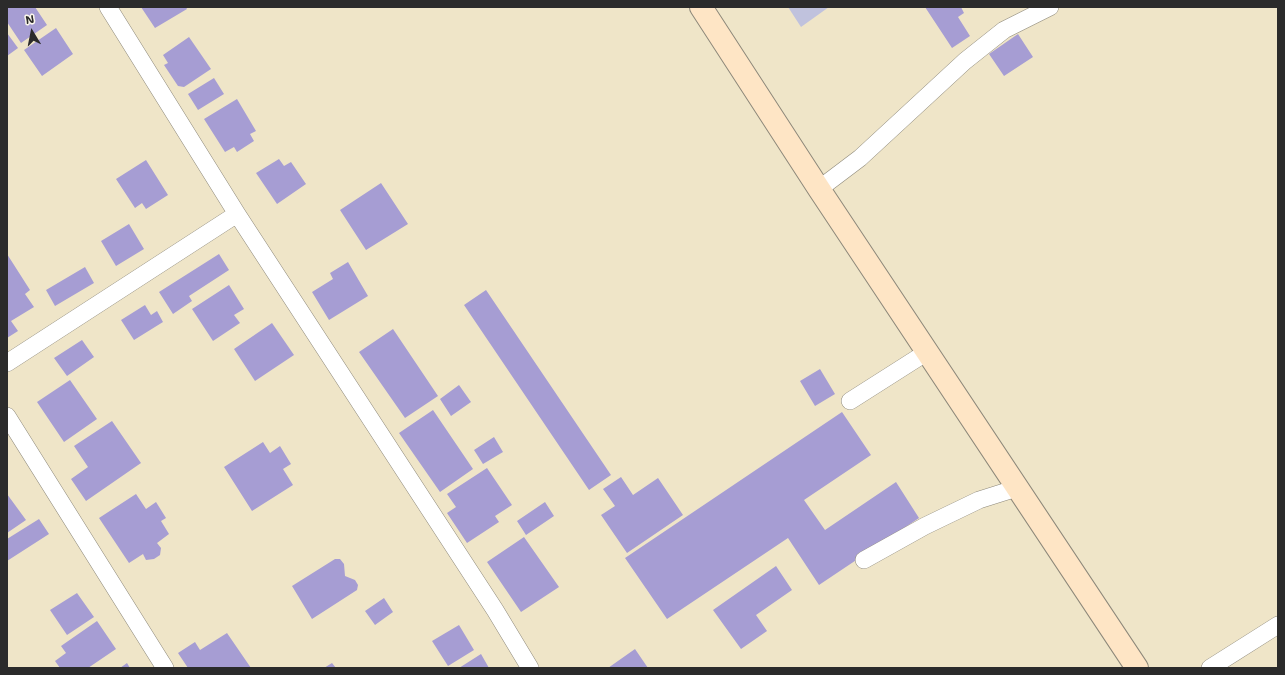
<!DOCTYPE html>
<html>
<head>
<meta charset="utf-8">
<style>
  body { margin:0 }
  #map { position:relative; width:1285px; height:675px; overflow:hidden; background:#efe5c8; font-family:"Shantell Sans",sans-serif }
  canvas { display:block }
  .frame { position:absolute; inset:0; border:8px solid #2b2b2b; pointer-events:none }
  .north { position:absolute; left:12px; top:12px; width:40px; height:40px; -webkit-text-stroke:3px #fbf7ec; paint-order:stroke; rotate:350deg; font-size:11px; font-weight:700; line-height:16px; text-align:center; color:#2b2b2b }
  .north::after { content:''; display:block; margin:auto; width:14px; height:18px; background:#2b2b2b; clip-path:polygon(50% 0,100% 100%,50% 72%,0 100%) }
</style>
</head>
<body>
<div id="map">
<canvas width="1285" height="675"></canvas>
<div class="frame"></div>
<div class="north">N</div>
</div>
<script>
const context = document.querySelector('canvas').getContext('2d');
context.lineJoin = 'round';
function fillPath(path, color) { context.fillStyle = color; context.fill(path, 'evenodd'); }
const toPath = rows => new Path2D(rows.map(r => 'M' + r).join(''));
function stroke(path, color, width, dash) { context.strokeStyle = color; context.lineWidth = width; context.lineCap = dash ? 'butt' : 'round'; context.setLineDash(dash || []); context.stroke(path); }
const industrial = toPath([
  [788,7,829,7,801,27]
]);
const building = toPath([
  [7,7,35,7,47,25,21,43,7,22],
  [141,7,186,7,187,9,155,28],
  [925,7,961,7,964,13,958,17,970,36,952,48],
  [56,28,73,54,42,76,24,50],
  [7,33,18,48,7,56],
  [1018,34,1033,57,1004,76,989,54],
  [189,37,211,69,184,87,178,86,164,65,168,63,163,55],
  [214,78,224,94,198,110,188,94],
  [237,99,256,131,250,134,254,141,237,152,234,147,225,152,204,119],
  [279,159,284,166,291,162,306,184,277,204,256,173],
  [146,160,168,195,146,209,142,203,135,208,116,179],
  [381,183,408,224,366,250,340,210],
  [129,224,144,249,116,266,101,241],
  [7,254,30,290,25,294,34,307,11,321,18,331,7,338],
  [219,254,229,270,189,296,192,301,173,314,159,292],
  [348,262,368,296,329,320,312,292,333,279,330,273],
  [85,267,94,283,55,306,46,290],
  [229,285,244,309,234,315,240,323,213,341,192,309],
  [486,290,611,475,589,490,464,305],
  [145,305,151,315,157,311,163,322,134,340,121,320],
  [272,323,294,355,255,381,234,349],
  [393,329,438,396,405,418,359,352],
  [82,340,94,357,67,376,54,358],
  [820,369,835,394,815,406,800,381],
  [70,380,97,419,64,442,37,402],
  [459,385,471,402,451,416,440,399],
  [433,410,473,469,440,492,399,433],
  [842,412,871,455,804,500,825,530,896,482,919,518,819,585,788,538,667,619,625,558],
  [112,421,141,463,86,501,71,479,88,467,74,446],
  [494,437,503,452,483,464,474,450],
  [263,442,270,453,280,446,291,464,283,469,293,485,252,511,224,467],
  [487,468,512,505,495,516,499,522,467,543,447,513,456,507,447,494],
  [621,477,633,495,658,478,683,515,627,553,601,515,615,506,603,489],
  [7,494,26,520,7,533],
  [136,494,146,509,156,502,166,518,161,521,169,534,157,543,161,548,160,555,154,559,146,560,143,554,129,563,99,518],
  [545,502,554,516,526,535,517,521],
  [39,519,49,534,7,561,7,539],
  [524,537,559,587,521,612,487,562],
  [335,559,340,559,344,564,345,576,355,580,358,585,357,590,312,619,292,586],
  [776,566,792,590,756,615,767,631,741,649,713,610],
  [77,593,94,617,67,635,50,610],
  [384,598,393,612,375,625,365,611],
  [97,621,116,649,88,668,60,668,55,661,66,653,61,646],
  [459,625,474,650,448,666,432,641],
  [227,633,251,668,188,668,178,653,195,642,200,650],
  [635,649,648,668,608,668],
  [481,654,489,668,459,668],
  [127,663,130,668,120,668],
  [332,663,336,668,324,668]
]);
const street = toPath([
  [108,7,237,214,495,610,530,668],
  [819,189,860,158,965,61,1004,30,1050,7],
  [7,363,237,214],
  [850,401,927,352],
  [7,416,165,668],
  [864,560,925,526,979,500,1017,488],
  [1210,668,1278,625]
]);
const secondary = toPath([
  [701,7,819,189,1137,668]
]);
fillPath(industrial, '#c0c2dd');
fillPath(building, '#a69dd3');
stroke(street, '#8d887a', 18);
stroke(secondary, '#8d887a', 24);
stroke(street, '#fff', 17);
stroke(secondary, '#fee5c5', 22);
</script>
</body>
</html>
